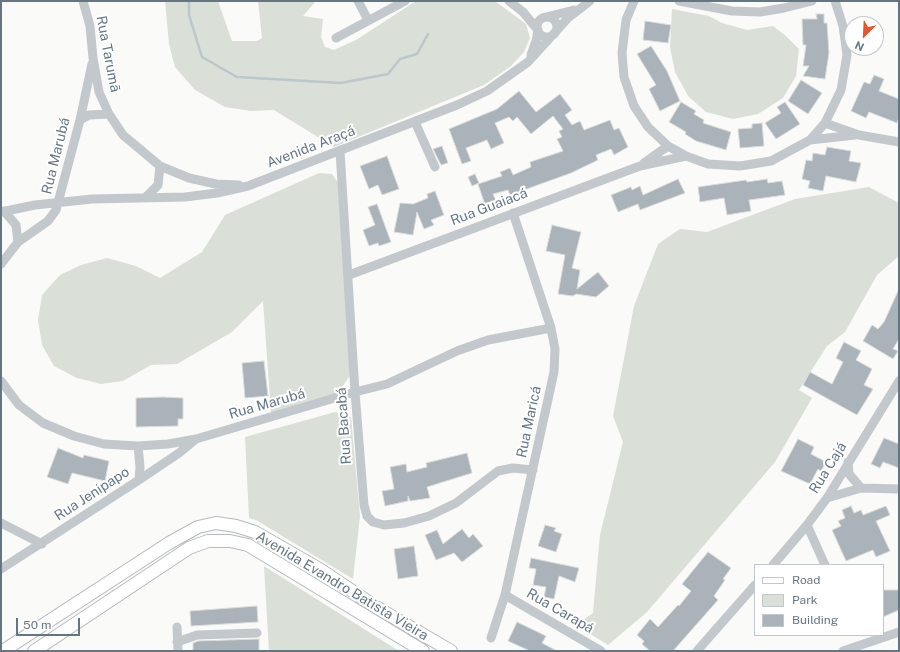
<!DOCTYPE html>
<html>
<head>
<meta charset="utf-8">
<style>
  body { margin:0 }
  #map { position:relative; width:900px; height:652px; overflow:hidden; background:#fafaf8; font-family:"Public Sans",sans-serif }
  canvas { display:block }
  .frame { position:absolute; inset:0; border:2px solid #657683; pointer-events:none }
  .legend { position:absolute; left:754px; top:564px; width:130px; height:72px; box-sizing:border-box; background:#fff; border:1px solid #c1c8cd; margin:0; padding:5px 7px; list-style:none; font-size:12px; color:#657683 }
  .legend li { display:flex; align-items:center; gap:8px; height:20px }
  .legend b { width:20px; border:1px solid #c1c8cd }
  .north { position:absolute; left:844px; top:16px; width:40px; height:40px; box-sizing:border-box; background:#fff; border:1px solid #c1c8cd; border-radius:50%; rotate:204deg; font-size:11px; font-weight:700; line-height:16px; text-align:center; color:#657683 }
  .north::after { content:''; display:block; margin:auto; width:14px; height:18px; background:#e4572e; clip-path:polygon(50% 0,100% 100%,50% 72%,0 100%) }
  .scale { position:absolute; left:16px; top:618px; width:64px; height:18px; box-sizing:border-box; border:2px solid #657683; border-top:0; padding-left:5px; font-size:12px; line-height:14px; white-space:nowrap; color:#657683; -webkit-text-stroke:3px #fff; paint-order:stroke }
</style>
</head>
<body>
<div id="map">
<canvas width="900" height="652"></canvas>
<div class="frame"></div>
<ul class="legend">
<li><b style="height:5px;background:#fff"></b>Road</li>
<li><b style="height:11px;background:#dadfd7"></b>Park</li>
<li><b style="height:11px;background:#aab3b9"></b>Building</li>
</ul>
<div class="north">N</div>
<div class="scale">50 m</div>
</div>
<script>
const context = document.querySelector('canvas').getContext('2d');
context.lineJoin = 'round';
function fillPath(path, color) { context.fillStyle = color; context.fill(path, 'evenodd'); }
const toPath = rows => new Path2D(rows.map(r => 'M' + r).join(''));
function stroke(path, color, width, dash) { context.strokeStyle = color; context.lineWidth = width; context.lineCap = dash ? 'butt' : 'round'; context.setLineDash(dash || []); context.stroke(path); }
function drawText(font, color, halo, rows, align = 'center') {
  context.font = font + ' "Public Sans",sans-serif'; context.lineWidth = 4; context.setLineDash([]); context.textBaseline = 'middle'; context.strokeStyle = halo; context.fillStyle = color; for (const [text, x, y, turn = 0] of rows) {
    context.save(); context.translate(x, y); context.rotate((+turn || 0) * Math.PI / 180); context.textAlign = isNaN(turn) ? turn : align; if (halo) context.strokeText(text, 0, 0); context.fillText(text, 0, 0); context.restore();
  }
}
const green = toPath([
  [165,1,218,1,232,41,257,41,262,38,258,1,316,1,303,16,323,19,321,37,325,47,334,50,356,40,416,1,495,1,526,24,530,38,524,52,511,66,484,85,334,147,274,110,251,111,225,107,195,90,175,67,169,44],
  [672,9,709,16,722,23,747,30,773,26,786,36,799,49,796,76,783,98,758,114,733,119,706,112,688,96,675,72,670,47],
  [319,173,332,174,339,184,351,374,338,393,271,413,263,301,232,332,177,364,151,365,123,381,101,384,77,378,54,366,42,345,38,320,42,295,60,275,81,265,107,258,136,266,160,278,202,252,225,215],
  [869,187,899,203,899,256,877,275,845,332,827,346,799,390,812,398,775,462,647,612,608,645,576,625,593,613,600,535,623,442,613,416,634,306,658,244,680,229,707,232,795,199],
  [335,412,351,417,360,516,353,579,256,520,249,518,245,437],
  [264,566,399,651,269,651]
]);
const stream = toPath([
  [189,1,189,15,202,57,237,77,341,83,388,74,400,59,417,54,428,34]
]);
const building = toPath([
  [816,14,824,14,824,23,827,23,829,53,825,79,803,76,809,66,803,66,806,45,803,45,802,19,817,19,816,14],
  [645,21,671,25,668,43,643,40,645,21],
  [651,46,667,71,680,101,660,111,649,89,656,85,637,54,651,46],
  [874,75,884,79,879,91,899,99,899,117,897,123,869,112,866,118,851,111,864,82,870,84,874,75],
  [801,80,822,93,808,114,788,101,801,80],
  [519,91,536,112,560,94,572,110,565,115,572,125,580,121,584,130,610,120,614,130,619,128,628,147,614,155,611,149,596,155,598,160,571,173,510,195,508,190,493,194,496,201,485,205,478,184,502,176,500,172,510,168,513,175,531,167,530,162,563,151,557,139,562,137,559,131,563,129,553,116,531,134,517,117,513,121,509,117,495,123,504,143,491,149,487,140,466,148,471,161,462,164,449,129,497,109,519,91],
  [681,102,696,111,694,114,704,120,703,123,731,132,726,150,696,141,685,134,686,132,669,122,681,102],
  [785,102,800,124,776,139,765,123,781,113,777,107,785,102],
  [762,123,764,146,740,148,738,129,752,128,752,124,762,123],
  [442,146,448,163,441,165,433,149,442,146],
  [827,147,851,151,849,161,861,163,856,182,826,176,823,191,808,188,810,181,802,179,806,160,812,161,813,153,825,155,827,147],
  [387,156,399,189,382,195,378,185,369,189,360,166,387,156],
  [475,174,479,183,472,186,468,177,475,174],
  [678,179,685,193,640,210,638,204,618,212,611,195,631,187,632,190,640,186,643,195,678,179],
  [767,179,768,183,782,181,785,195,749,200,751,211,727,215,724,198,700,202,698,187,746,180,747,182,767,179],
  [435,191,444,215,431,220,434,225,424,229,417,212,413,235,394,232,400,203,413,204,428,198,427,194,435,191],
  [377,204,391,242,379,246,378,243,369,246,363,230,375,225,368,207,377,204],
  [552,225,581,232,572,268,580,270,577,289,598,272,609,286,596,297,576,294,573,296,558,294,565,255,546,251,552,225],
  [899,289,899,339,893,349,898,351,893,359,863,341,872,325,878,329,884,322,899,289],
  [844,342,861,351,856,360,872,369,864,385,873,389,857,415,803,385,810,372,832,384,843,362,836,358,844,342],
  [264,361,268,396,245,398,242,363,264,361],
  [163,397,183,398,183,419,178,419,178,426,136,427,136,398,163,397],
  [884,438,899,444,899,468,883,462,880,468,871,464,884,438],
  [798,439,814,447,811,454,826,462,821,471,818,469,810,484,781,471,798,439],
  [58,448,83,458,84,455,109,461,105,481,72,473,68,484,47,477,58,448],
  [467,453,472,473,427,487,430,498,410,501,408,496,408,501,385,506,382,491,394,489,390,467,406,464,407,472,427,467,426,463,467,453],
  [851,506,854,513,861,510,863,515,886,506,890,515,876,521,890,551,876,557,873,550,846,561,832,530,841,526,838,521,845,518,842,510,851,506],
  [545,525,556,528,554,531,562,534,556,552,538,546,545,525],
  [462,529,469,538,473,534,483,546,462,562,454,553,436,560,425,535,437,530,443,544,462,529],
  [414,546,418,576,398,579,394,549,414,546],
  [708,552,731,568,723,579,725,580,714,596,718,600,673,651,650,651,642,644,644,641,637,635,650,619,658,627,678,605,679,606,691,591,682,584,708,552],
  [531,558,579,568,575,582,559,576,554,599,544,597,546,587,533,585,536,569,529,568,531,558],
  [883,590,899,590,899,610,883,617,883,590],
  [257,606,258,622,191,626,190,611,257,606],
  [517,622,546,636,542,643,557,651,530,651,508,641,517,622],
  [259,639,259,651,193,651,193,643,198,641,259,639]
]);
const minor = toPath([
  [83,1,90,26,93,58,99,92,109,114,123,135,160,166,189,178,216,184,239,185],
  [358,1,368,20],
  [509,1,523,12,538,30,536,41,531,55],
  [634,1,626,20,622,53,624,77,634,106,648,127,668,146,686,156,708,164,740,166,771,161,810,140,825,123,841,90,847,55,843,26,835,1],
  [679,1,732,11,760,12,784,8,812,1],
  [546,17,574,10],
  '537 27a10 10 0 1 1 20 0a10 10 0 1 1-20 0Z',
  [336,38,405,1],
  [80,120,89,115,109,114],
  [415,122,435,167],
  [825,123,859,135,899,142],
  [810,140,855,135],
  [340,151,355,392,364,505,367,516,373,522,384,525,404,523,429,516,456,503,498,471,513,468,533,470],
  [644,163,668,146],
  [145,198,158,185,160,166],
  [4,211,16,225,18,242],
  [1,212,35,205,92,199,185,197,217,193,248,186,457,105,487,91,528,62,568,18,590,1],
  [1,264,18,242,48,221,56,210,80,120,92,64],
  [349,275,640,166,686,156],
  [1,381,19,405,43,423,74,436,104,444,138,446,168,444,196,439,355,392,387,384,457,351,488,340,551,328],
  [138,446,140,467,139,480],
  [848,462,849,474,861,488],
  [827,498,861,488,899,489],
  [1,523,42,544],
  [807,525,825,565],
  [773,565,807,525,827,498,899,381],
  [1,569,139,480,179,453,196,439],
  [505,595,601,651],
  [177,627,178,651],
  [491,638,505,595,554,372,555,349,551,328,513,213],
  [177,642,197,635,257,633],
  [697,651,755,585],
  [843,651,899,632]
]);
const major = toPath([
  [3,651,169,543,198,527,216,523,236,526,255,532,321,570,376,607,451,651],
  [34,651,189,548,208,541,230,541,248,545,423,651]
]);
const streetNames = [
  ["Rua Tarumã",108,54,79],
  ["Avenida Araçá",311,147,-21],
  ["Rua Marubá",56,156,-76],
  ["Rua Guaiacá",489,207,-21],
  ["Rua Marubá",267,404,-16],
  ["Rua Maricá",529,422,-78],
  ["Rua Bacabá",344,426,-94],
  ["Rua Cajá",828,468,-58],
  ["Rua Jenipapo",92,494,-33],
  ["Avenida Evandro Batista Vieira",342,586,31],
  ["Rua Carapá",560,611,30]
];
fillPath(green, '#dadfd7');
stroke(stream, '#bbc7cb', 2.5);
fillPath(building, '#aab3b9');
stroke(building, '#dcdcda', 1);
stroke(major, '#b5babe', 14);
stroke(minor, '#c3c8cc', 9);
stroke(major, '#fff', 12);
drawText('14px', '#657683', '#fff', streetNames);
</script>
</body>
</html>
